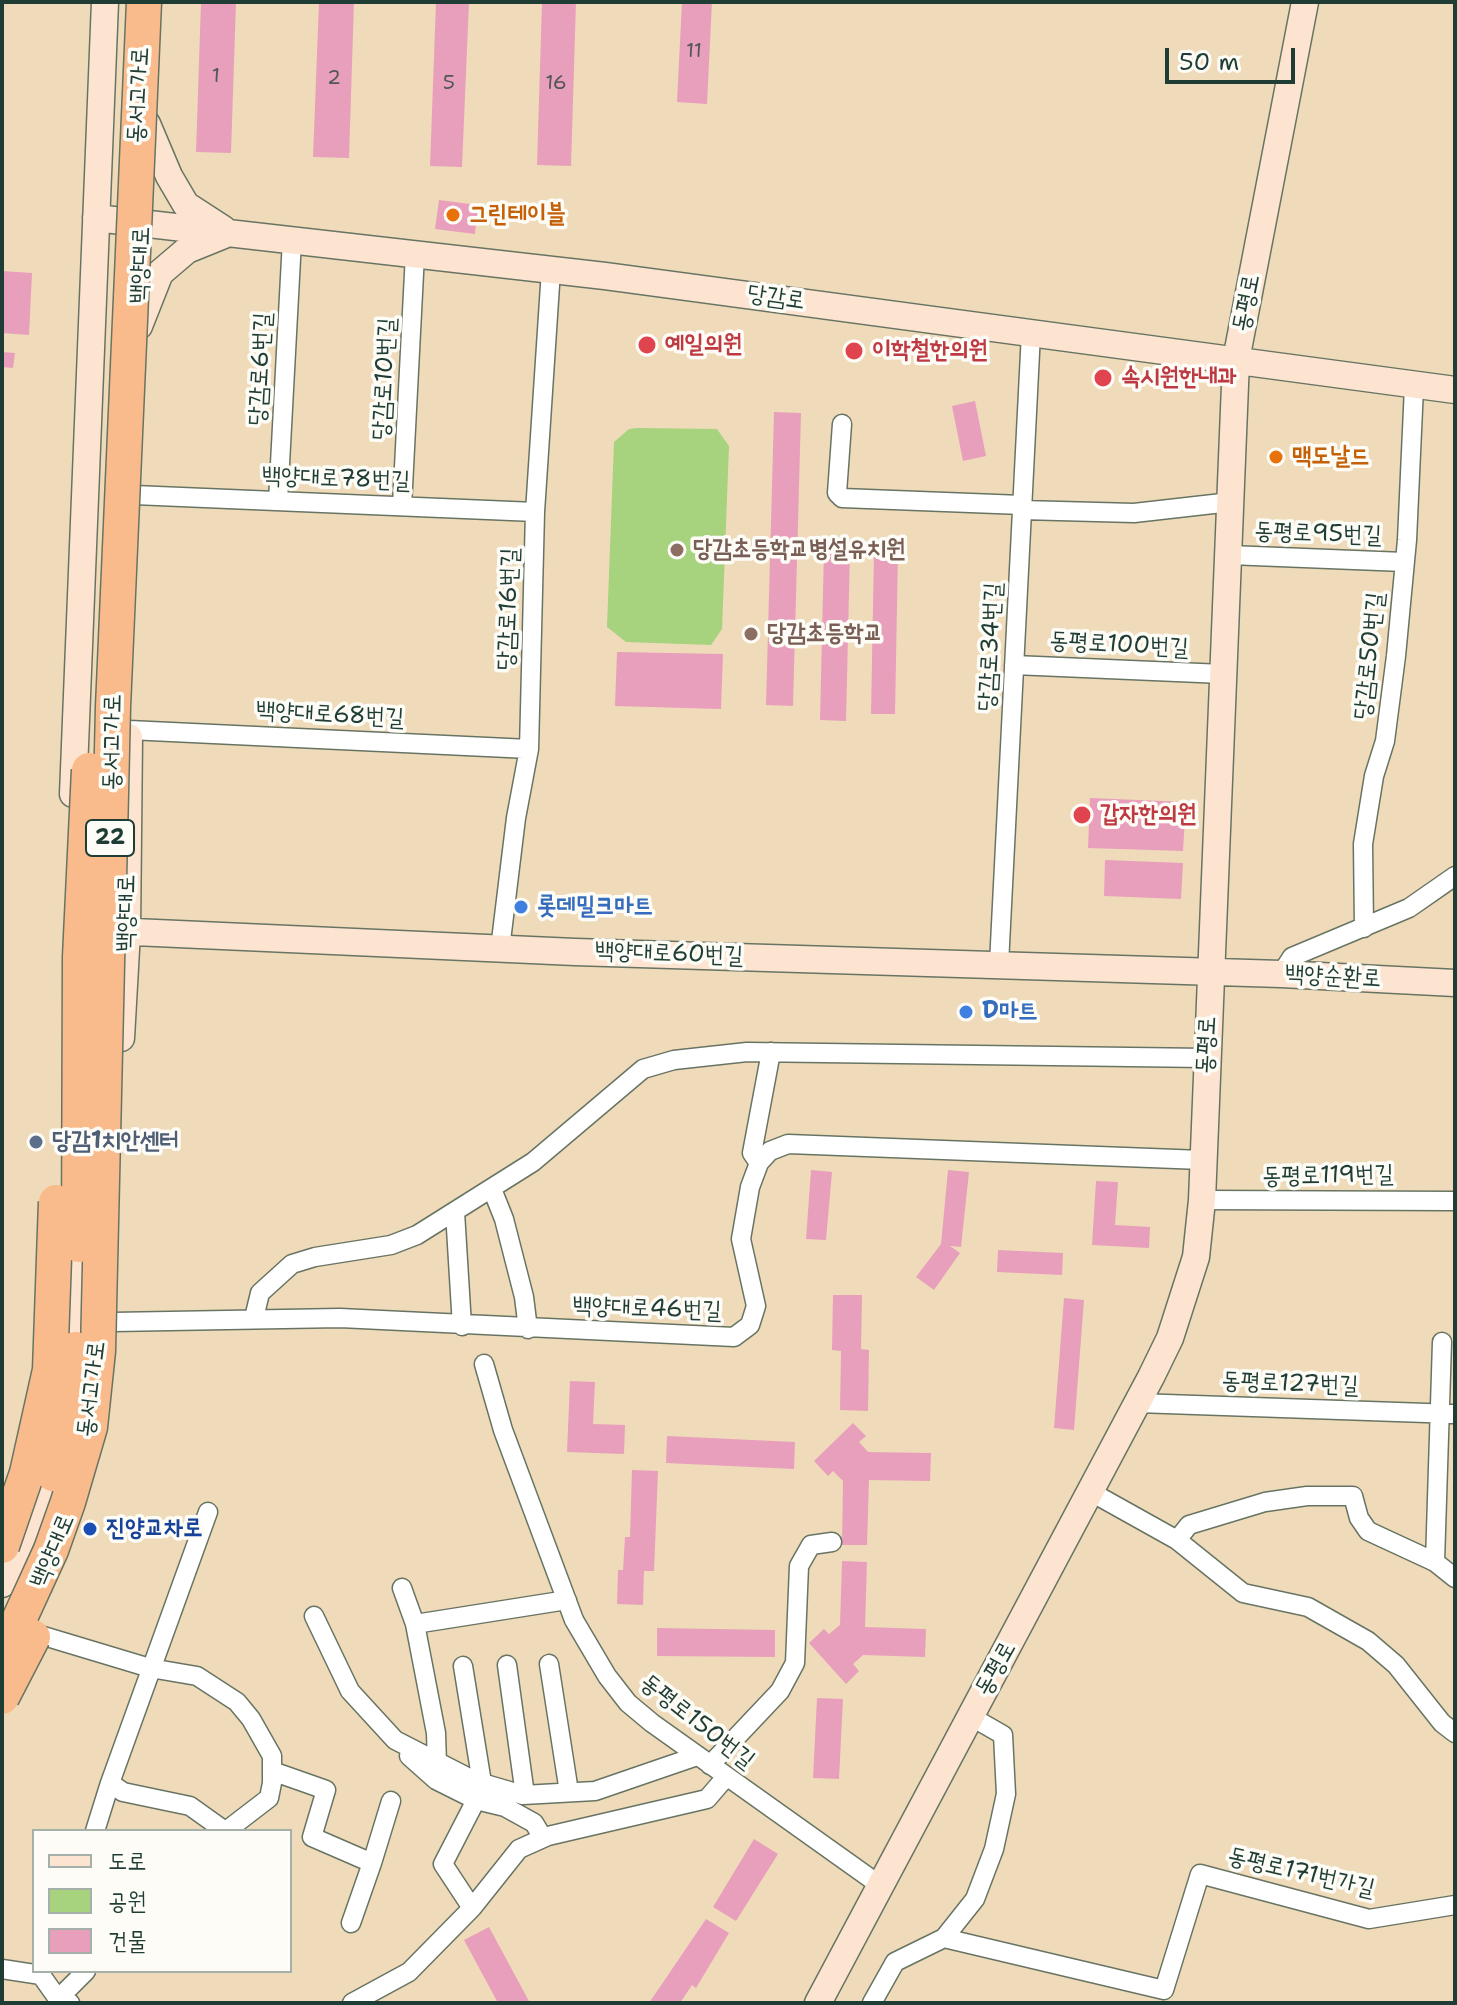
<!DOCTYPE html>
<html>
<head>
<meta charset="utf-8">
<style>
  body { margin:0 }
  #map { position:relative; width:1457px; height:2005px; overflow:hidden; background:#efdbb9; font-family:"Shantell Sans","Poor Story",sans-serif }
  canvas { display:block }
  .frame { position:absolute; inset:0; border:4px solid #1f3d34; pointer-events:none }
  .legend { position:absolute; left:32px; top:1829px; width:260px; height:144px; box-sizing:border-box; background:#fdfcf7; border:2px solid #a4b0a9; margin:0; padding:10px 14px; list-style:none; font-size:24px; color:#1f3d34 }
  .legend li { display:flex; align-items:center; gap:16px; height:40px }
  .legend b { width:40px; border:2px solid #a4b0a9 }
  .scale { position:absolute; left:1165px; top:48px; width:130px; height:36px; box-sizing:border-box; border:4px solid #1f3d34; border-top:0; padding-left:10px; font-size:24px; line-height:28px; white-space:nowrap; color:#1f3d34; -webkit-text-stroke:6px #fdfcf7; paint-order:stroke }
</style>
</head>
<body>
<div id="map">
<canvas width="1457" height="2005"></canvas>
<div class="frame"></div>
<ul class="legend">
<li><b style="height:10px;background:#fde4d1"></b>도로</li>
<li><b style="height:22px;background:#a7d27e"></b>공원</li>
<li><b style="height:22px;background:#e89fbc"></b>건물</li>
</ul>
<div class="scale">50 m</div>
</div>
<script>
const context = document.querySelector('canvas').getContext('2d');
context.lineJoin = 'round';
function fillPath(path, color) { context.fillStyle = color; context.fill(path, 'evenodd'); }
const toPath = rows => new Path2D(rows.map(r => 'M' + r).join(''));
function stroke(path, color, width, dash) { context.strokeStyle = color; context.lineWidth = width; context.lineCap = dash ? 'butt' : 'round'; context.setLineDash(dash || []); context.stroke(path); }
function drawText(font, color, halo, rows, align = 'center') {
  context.font = font + ' "Shantell Sans","Poor Story",sans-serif'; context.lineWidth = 7; context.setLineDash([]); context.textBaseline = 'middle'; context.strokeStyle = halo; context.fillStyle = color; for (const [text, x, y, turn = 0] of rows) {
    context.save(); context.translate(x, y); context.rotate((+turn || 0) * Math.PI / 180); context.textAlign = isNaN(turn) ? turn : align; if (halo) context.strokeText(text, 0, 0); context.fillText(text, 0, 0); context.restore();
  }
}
const green = toPath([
  [638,428,717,429,729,446,722,629,711,645,626,642,607,627,614,442,629,429]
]);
const building = toPath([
  [201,2,236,2,231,153,196,152],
  [319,2,354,2,349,158,313,157],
  [436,2,469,2,462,167,430,166],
  [542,2,576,2,571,166,537,165],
  [682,2,712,2,707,104,677,102],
  [439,200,478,205,475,234,435,229],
  [2,271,32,273,29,335,2,333],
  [2,352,15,353,13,368,2,367],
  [975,401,986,456,963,461,952,406],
  [774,412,801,413,793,706,766,705],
  [824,550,850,551,846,721,820,720],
  [874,552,898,553,895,714,871,714],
  [617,652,723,654,721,709,615,706],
  [1090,798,1186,802,1183,851,1088,848],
  [1105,860,1183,863,1181,899,1104,896],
  [811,1170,832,1172,826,1240,806,1239],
  [948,1170,969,1172,961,1247,950,1246,960,1253,934,1290,916,1277,941,1244],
  [1096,1181,1118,1182,1115,1225,1150,1227,1149,1248,1092,1245],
  [998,1250,1063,1253,1062,1275,997,1272],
  [833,1295,862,1295,861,1349,869,1350,868,1411,840,1410,841,1351,832,1350],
  [1064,1298,1084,1300,1074,1430,1054,1428],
  [570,1381,595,1382,593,1424,625,1425,624,1454,567,1452],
  [853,1423,866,1436,859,1442,868,1452,931,1453,930,1481,869,1480,867,1545,842,1545,843,1481,833,1471,828,1476,814,1461],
  [667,1436,795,1442,794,1469,666,1463],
  [632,1470,658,1471,654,1571,644,1571,643,1605,617,1604,618,1570,623,1570,625,1537,630,1537],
  [842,1561,867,1562,865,1627,926,1629,925,1657,863,1655,853,1664,859,1671,846,1684,809,1643,824,1629,829,1634,840,1625],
  [657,1628,775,1630,775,1657,657,1656],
  [817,1698,843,1699,839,1779,813,1778],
  [754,1839,778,1854,736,1921,713,1907],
  [706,1919,729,1933,696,1988,692,1985,680,2003,649,2003],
  [489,1927,530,2003,498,2003,464,1940]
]);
const street = toPath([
  [842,424,837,493,842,498,1022,505],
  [134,495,535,512],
  [278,501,292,240],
  [402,506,415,254],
  [1022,510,1134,513,1231,502],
  [1229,555,1404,562],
  [1014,665,1223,674],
  [129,730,529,749],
  [1364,928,1363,844,1374,776,1385,741,1396,656,1407,540,1414,387],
  [500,949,516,818,529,749,535,512,551,270],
  [999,964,1031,333],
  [1281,974,1292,957,1409,908,1455,876],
  [759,1163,752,1153,771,1052],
  [492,1189,504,1219,524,1297,528,1329],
  [1202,1200,1455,1201],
  [455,1212,462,1326],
  [254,1318,260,1293,292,1264,315,1257,391,1245,417,1235,533,1162,643,1069,674,1060,747,1052,1206,1058],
  [113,1322,340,1318,734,1337,750,1325,756,1306,741,1239,750,1187,759,1163,770,1151,788,1144,1202,1160],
  [484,1364,503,1430,574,1620,607,1676,628,1703,652,1723,881,1886],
  [1137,1403,1455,1414],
  [1091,1492,1177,1540,1243,1593,1308,1607,1368,1641,1396,1665,1442,1723,1455,1733],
  [208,1512,110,1783,123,1792,190,1806,225,1831],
  [1177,1540,1189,1525,1265,1502,1307,1496,1353,1496,1359,1518,1368,1531,1435,1562,1455,1578],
  [1435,1562,1442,1342],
  [402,1588,415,1624,436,1733,437,1764],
  [314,1616,350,1691,395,1740,475,1781,523,1795,595,1791,697,1756],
  [415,1624,567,1600],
  [27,1631,150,1668,197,1676,237,1702,251,1719,272,1756,272,1783,269,1798,226,1831],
  [549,1664,569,1792],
  [507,1665,525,1795],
  [463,1666,482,1783],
  [710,1765,780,1691,795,1663,799,1566,811,1545,832,1542],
  [272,1771,326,1790,312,1837,372,1863,391,1801],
  [476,1800,505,1807,534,1823,543,1838],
  [95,1831,110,1783],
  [472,1908,519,1849,548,1836,707,1799,726,1777],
  [351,1923,372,1863],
  [944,1938,1164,1990,1200,1874,1369,1919,1455,1905],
  [2,1969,41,1975,58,1999,70,2003],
  [58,1999,86,1971],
  [352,2003,409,1972,472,1908,443,1864,476,1800,436,1780,409,1756],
  [872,2003,895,1962,944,1938,975,1899,994,1849,1006,1794,1003,1735,970,1716]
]);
const secondary = toPath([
  [147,124,169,176,186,205,223,229],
  [96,218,605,276,1455,390],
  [139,326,160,273,187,250,224,235],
  [73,794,105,2],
  [112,931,575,952,1281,974,1455,983],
  [121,1038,127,932,129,737],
  [68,1365,72,1318,70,1225],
  [2,1584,35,1508,50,1455],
  [818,2003,1151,1377,1170,1338,1196,1257,1202,1200,1236,360,1305,2]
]);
const highwayBridge = toPath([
  [79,1245,80,957,89,770],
  [53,1474,66,1424,75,1349],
  [2,1546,27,1473,50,1370,56,1202],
  [2,1657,51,1550,68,1502,90,1427,98,1351,113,707,144,2],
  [2,1697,33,1637]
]);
const markers = [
  [453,215,8,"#e8710a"],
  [647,345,10,"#e0444e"],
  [854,351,10,"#e0444e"],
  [1103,378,10,"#e0444e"],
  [1276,457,8,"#e8710a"],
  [677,550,8,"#8d6e63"],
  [751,634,8,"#8d6e63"],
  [1082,815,10,"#e0444e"],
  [521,907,8,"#3f7fe0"],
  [966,1012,8,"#3f7fe0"],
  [36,1142,8,"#5c6f8a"],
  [90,1529,8,"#1a4fb4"]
];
const numberNames = [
  ["11",694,52],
  ["1",216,77],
  ["2",334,79],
  ["5",449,84],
  ["16",556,84]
];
const shields = [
  [110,838,48]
];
const shieldNames = [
  ["22",110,838]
];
const streetNames = [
  ["동서고가로",139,95,-87],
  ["백양대로",141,265,-88],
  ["당감로",776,298,8],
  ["동평로",1247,303,-79],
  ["당감로6번길",261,369,-87],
  ["당감로10번길",385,379,-87],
  ["백양대로78번길",336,479,2],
  ["동평로95번길",1318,534,2],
  ["당감로16번길",509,609,-88],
  ["동평로100번길",1119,645,3],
  ["당감로34번길",991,647,-87],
  ["당감로50번길",1370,656,-84],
  ["백양대로68번길",330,715,3],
  ["동서고가로",113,742,-89],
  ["백양대로",127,913,-89],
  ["백양대로60번길",669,954,2],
  ["백양순환로",1333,977,3],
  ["동평로",1207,1045,-87],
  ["동평로119번길",1328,1176,-1],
  ["백양대로46번길",647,1309,2],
  ["동평로127번길",1290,1384,2],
  ["동서고가로",92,1389,-83],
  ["백양대로",53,1551,-67],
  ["동평로",996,1669,-61],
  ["동평로150번길",697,1722,38],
  ["동평로171번가길",1301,1873,13]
];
const foodNames = [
  ["그린테이블",469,215],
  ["맥도날드",1292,457]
];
const healthNames = [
  ["예일의원",665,345],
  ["이학철한의원",872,351],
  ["속시원한내과",1121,378],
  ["갑자한의원",1100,815]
];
const educationNames = [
  ["당감초등학교병설유치원",693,550],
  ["당감초등학교",767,634]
];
const shopNames = [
  ["롯데밀크마트",537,907],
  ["D마트",982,1012]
];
const serviceNames = [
  ["당감1치안센터",52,1142]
];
const transitNames = [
  ["진양교차로",106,1529]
];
fillPath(green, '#a7d27e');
fillPath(building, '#e89fbc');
stroke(street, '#687463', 21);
stroke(secondary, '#687463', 29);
stroke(street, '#fff', 18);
stroke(secondary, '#fde4d1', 26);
stroke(highwayBridge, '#687463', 37, []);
stroke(highwayBridge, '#fabb8c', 34);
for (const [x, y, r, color] of markers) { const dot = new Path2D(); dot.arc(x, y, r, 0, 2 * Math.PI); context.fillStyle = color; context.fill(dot); stroke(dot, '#fdfcf7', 3); }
drawText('20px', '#515656', null, numberNames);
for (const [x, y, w] of shields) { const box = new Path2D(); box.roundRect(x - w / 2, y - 18, w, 36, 6); context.fillStyle = '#fdfcf7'; context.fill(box); stroke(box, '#1f3d34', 2); }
drawText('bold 22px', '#1f3d34', null, shieldNames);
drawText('24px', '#1f3d34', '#fdfcf7', streetNames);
drawText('bold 24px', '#c56008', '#fdfcf7', foodNames, 'left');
drawText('bold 24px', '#be3a42', '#fdfcf7', healthNames, 'left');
drawText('bold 24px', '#785e54', '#fdfcf7', educationNames, 'left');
drawText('bold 24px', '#366cbe', '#fdfcf7', shopNames, 'left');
drawText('bold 24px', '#4e5e75', '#fdfcf7', serviceNames, 'left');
drawText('bold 24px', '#164399', '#fdfcf7', transitNames, 'left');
</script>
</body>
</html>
